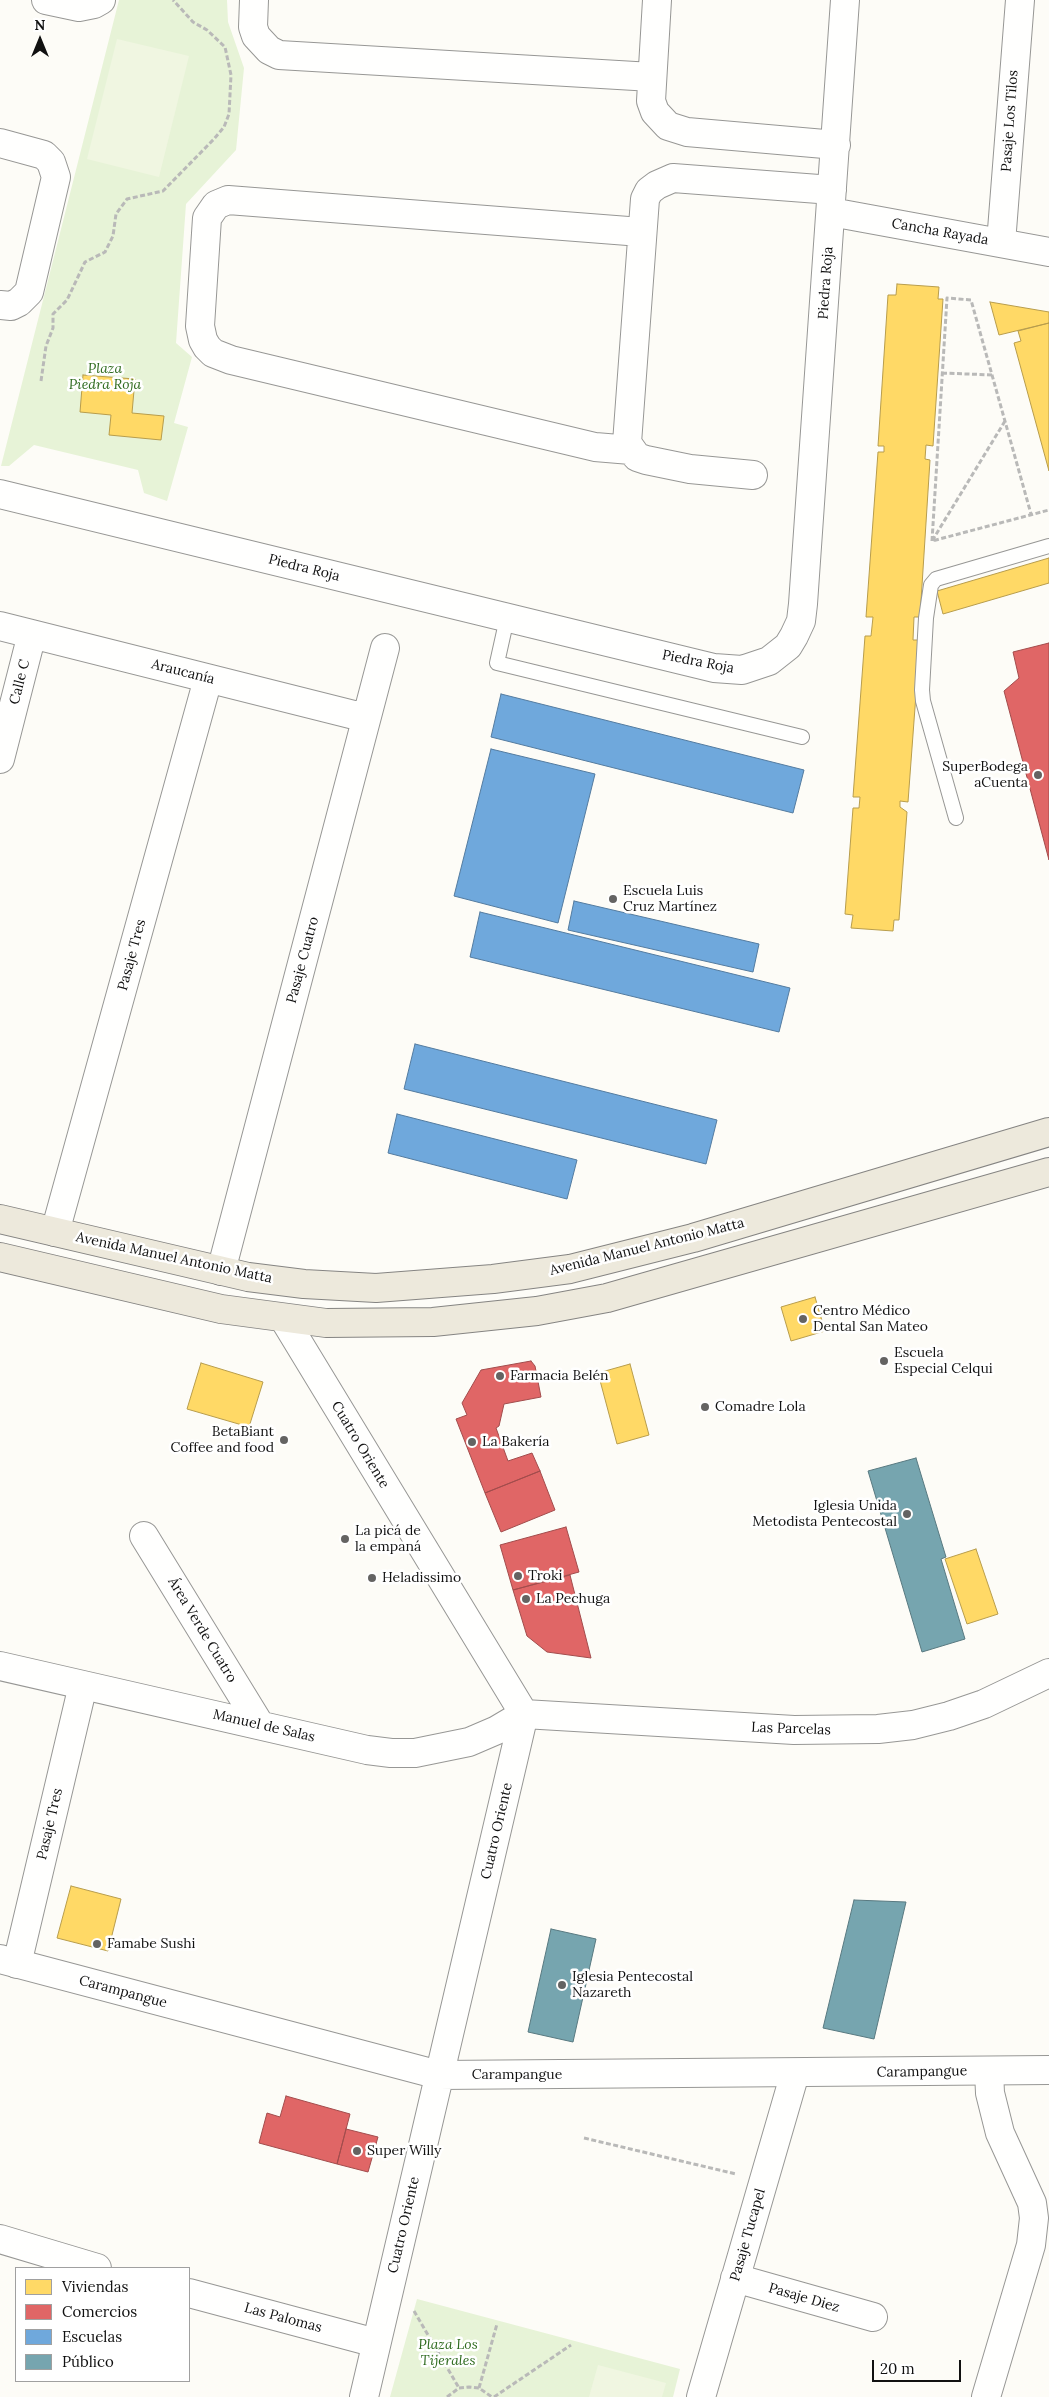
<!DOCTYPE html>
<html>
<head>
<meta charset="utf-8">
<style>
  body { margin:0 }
  #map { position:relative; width:1049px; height:2397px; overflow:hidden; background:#fdfcf7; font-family:Lora,serif }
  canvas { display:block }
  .legend { position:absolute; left:15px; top:2267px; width:175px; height:115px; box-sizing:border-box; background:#fff; border:1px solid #a0a0a0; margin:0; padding:6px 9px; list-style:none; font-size:15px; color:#111 }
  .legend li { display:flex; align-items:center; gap:10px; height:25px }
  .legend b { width:25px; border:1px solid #a0a0a0 }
  .north { position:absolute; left:15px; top:15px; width:50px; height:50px; -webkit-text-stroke:4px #fff; paint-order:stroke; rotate:0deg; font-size:14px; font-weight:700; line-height:20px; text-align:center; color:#111 }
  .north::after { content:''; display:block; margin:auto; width:18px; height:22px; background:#111; clip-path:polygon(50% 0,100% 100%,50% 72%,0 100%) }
  .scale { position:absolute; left:872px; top:2360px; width:89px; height:22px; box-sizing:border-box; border:2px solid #111; border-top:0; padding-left:6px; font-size:15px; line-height:18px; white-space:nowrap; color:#111; -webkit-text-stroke:4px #fff; paint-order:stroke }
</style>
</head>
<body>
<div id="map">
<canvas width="1049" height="2397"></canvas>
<ul class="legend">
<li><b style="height:14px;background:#ffd966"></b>Viviendas</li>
<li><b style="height:14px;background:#e06666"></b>Comercios</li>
<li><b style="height:14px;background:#6fa8dc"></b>Escuelas</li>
<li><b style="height:14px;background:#76a5af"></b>Público</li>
</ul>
<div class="north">N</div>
<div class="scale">20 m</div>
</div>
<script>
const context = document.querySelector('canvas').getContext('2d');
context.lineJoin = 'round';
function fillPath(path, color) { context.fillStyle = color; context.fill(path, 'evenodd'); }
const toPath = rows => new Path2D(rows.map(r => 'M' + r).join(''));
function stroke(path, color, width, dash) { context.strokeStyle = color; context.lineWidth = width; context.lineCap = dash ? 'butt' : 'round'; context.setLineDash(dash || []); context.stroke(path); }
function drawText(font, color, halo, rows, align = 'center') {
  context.font = font + ' Lora,serif'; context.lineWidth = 5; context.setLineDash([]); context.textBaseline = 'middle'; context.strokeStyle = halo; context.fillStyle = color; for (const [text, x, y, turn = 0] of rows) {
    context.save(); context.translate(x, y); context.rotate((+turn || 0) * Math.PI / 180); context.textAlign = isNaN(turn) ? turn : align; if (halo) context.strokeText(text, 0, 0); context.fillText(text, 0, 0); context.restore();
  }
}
const green = toPath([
  [119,0,227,0,228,22,244,68,236,150,186,204,176,343,192,357,174,423,188,427,167,501,144,493,138,470,34,445,9,466,1,466],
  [417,2299,680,2369,673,2397,390,2397]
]);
const pitch = toPath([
  [117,39,189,56,159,177,87,159],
  [598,2365,666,2383,662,2397,589,2397]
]);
const homes = toPath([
  [897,284,939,287,938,299,943,299,933,446,926,445,925,459,930,460,920,617,914,617,913,640,920,640,908,802,900,801,900,807,907,812,899,920,894,920,893,931,851,928,853,915,845,914,853,808,859,808,860,797,853,797,865,636,871,636,873,617,866,617,878,452,884,452,884,446,878,446,888,295,896,295,897,284],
  [990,302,1049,312,1049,323,999,335,990,302],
  [1049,323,1049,471,1014,343,1021,341,1018,331,1049,323],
  [83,375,135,379,132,413,164,416,161,440,109,435,111,415,80,412,83,375],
  [1049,558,1049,583,943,614,937,591,1049,558],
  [815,1297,825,1331,791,1341,781,1307,815,1297],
  [201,1363,263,1382,249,1427,187,1409,201,1363],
  [630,1364,649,1435,617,1444,598,1373,630,1364],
  [976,1549,998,1614,967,1624,945,1559,976,1549],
  [71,1886,121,1899,108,1951,57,1938,71,1886]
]);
const shops = toPath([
  [1049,643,1049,860,1004,691,1019,678,1013,652,1049,643],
  [531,1361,535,1366,541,1397,504,1404,499,1426,496,1428,508,1461,532,1453,540,1471,485,1493,456,1419,467,1415,462,1403,481,1370,531,1361],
  [540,1471,555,1510,501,1532,485,1493,540,1471],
  [566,1527,579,1572,513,1590,500,1545,566,1527],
  [570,1575,591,1658,547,1652,527,1636,513,1590,570,1575],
  [286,2096,350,2114,337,2164,259,2143,267,2113,280,2117,286,2096],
  [346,2129,378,2137,368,2172,337,2164,346,2129]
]);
const schools = toPath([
  [501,694,804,770,793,813,491,737,501,694],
  [491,749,595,774,558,923,454,896,491,749],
  [574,901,759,944,753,972,568,930,574,901],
  [480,912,790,988,779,1032,470,957,480,912],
  [415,1044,717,1120,706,1164,404,1089,415,1044],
  [397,1114,577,1160,567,1199,388,1153,397,1114]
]);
const public = toPath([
  [916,1458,946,1557,941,1559,965,1639,922,1652,868,1471,916,1458],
  [854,1900,906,1902,874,2039,823,2028,854,1900],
  [551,1929,596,1939,573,2042,528,2032,551,1929]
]);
const path = toPath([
  [942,373,993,375],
  [41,381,46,346,53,328,53,314,67,300,85,262,105,252,113,236,116,214,127,199,163,191,214,139,224,127,229,114,231,75,225,47,207,30,193,22,173,0],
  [1005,421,932,541,1049,510],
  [932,541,947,298,971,300,1031,514],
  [584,2138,736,2174],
  [414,2311,459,2388],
  [479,2388,497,2324],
  [447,2397,459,2388,469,2387,479,2388,492,2397],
  [494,2397,571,2345]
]);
const service = toPath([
  [507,618,497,663,802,737],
  [956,818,923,701,922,690,926,618,931,585,936,579,1049,546]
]);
const minor = toPath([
  [46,0,79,7,94,4,101,0],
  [254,0,253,27,256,36,269,50,279,55,652,77],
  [657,0,651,101,655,112,668,126,687,132,836,145],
  [0,143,44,155,51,162,56,177,29,292,19,302,11,306,0,305],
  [831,212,1049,252],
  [1001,243,1020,0],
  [631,450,595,447,231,360,213,353,207,347,203,340,200,326,207,218,216,205,228,200,641,232],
  [753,475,690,469,646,460,637,457,627,443,645,199,649,191,657,185,673,178,832,190],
  [0,494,714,668,742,670,769,661,788,646,794,636,801,621,803,604,845,0],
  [0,626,366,718],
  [0,759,32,634],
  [55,1232,208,679],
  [221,1271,385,648],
  [144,1536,260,1725],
  [0,1666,367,1750,391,1753,415,1753,469,1742,497,1730,524,1714],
  [17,1964,83,1685],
  [0,2239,97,2268],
  [735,2278,873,2317],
  [189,2293,376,2343],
  [701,2397,795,2073],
  [986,2397,1031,2245,1034,2218,1032,2203,1000,2133,990,2093,989,2071]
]);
const tertiary = toPath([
  [284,1319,524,1714,364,2397],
  [524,1714,794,1730,878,1729,913,1725,949,1716,984,1704,1049,1673],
  [0,1959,439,2075,1049,2070]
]);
const primary = toPath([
  [0,1219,248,1277,304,1284,376,1288,493,1279,570,1269,693,1238,1049,1132],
  [0,1257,221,1309,326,1323,433,1322,537,1311,607,1298,1049,1172]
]);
const markers = [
  [1038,775,5,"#646362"],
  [613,899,5,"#646362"],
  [803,1319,5,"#646362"],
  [884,1361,5,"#646362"],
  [500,1376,5,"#646362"],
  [705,1407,5,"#646362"],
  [284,1440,5,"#646362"],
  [472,1442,5,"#646362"],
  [907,1514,5,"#646362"],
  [345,1539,5,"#646362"],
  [518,1576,5,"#646362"],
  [372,1578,5,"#646362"],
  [526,1599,5,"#646362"],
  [97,1944,5,"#646362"],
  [562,1985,5,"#646362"],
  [357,2151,5,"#646362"]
];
const streetNames = [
  ["Pasaje Los Tilos",1010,121,-86],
  ["Cancha Rayada",940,232,10],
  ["Piedra Roja",826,283,-86],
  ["Piedra Roja",304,568,14],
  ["Piedra Roja",698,662,11],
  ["Araucanía",183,672,14],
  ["Calle C",20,682,-76],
  ["Pasaje Tres",132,955,-75],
  ["Pasaje Cuatro",303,960,-75],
  ["Avenida Manuel Antonio Matta",647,1247,-14],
  ["Avenida Manuel Antonio Matta",174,1258,12],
  ["Cuatro Oriente",360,1445,59],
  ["Área Verde Cuatro",202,1630,59],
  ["Manuel de Salas",264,1726,13],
  ["Las Parcelas",791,1729,2],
  ["Pasaje Tres",50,1824,-77],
  ["Cuatro Oriente",497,1831,-77],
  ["Carampangue",123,1992,15],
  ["Carampangue",922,2072,-1],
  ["Carampangue",517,2075],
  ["Cuatro Oriente",404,2225,-77],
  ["Pasaje Tucapel",748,2235,-74],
  ["Pasaje Diez",804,2298,16],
  ["Las Palomas",283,2318,15]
];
const parkNames = [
  ["Plaza",105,369],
  ["Piedra Roja",105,385],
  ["Plaza Los",448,2345],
  ["Tijerales",448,2361]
];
const poiNames = [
  ["SuperBodega",1028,767,"right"],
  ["aCuenta",1028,783,"right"],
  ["Escuela Luis",623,891],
  ["Cruz Martínez",623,907],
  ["Centro Médico",813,1311],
  ["Dental San Mateo",813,1327],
  ["Escuela",894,1353],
  ["Especial Celqui",894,1369],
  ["Farmacia Belén",510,1376],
  ["Comadre Lola",715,1407],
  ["BetaBiant",274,1432,"right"],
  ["Coffee and food",274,1448,"right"],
  ["La Bakería",482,1442],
  ["Iglesia Unida",897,1506,"right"],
  ["Metodista Pentecostal",897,1522,"right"],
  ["La picá de",355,1531],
  ["la empaná",355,1547],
  ["Troki",528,1576],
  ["Heladissimo",382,1578],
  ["La Pechuga",536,1599],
  ["Famabe Sushi",107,1944],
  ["Iglesia Pentecostal",572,1977],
  ["Nazareth",572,1993],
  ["Super Willy",367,2151]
];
fillPath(green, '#e7f3d7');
fillPath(pitch, '#f0f6e1');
fillPath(homes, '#ffd966');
stroke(homes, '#b89d4c', 1);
fillPath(shops, '#e06666');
stroke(shops, '#a24c4c', 1);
fillPath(schools, '#6fa8dc');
stroke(schools, '#537b9f', 1);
fillPath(public, '#76a5af');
stroke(public, '#587980', 1);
stroke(service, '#979795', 16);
stroke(minor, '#979795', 30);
stroke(tertiary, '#979795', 30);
stroke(primary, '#858482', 30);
stroke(path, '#b9b9b8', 3, [5, 2.5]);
stroke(service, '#fffffe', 14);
stroke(minor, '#fffffe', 28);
stroke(tertiary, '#fffffe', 28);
stroke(primary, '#ede9dc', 28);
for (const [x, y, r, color] of markers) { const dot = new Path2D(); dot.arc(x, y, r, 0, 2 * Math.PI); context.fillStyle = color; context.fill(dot); stroke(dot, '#fff', 2); }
drawText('14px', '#111', '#fff', streetNames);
drawText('italic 14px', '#2f6b1f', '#fff', parkNames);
drawText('14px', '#111', '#fff', poiNames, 'left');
</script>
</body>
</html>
